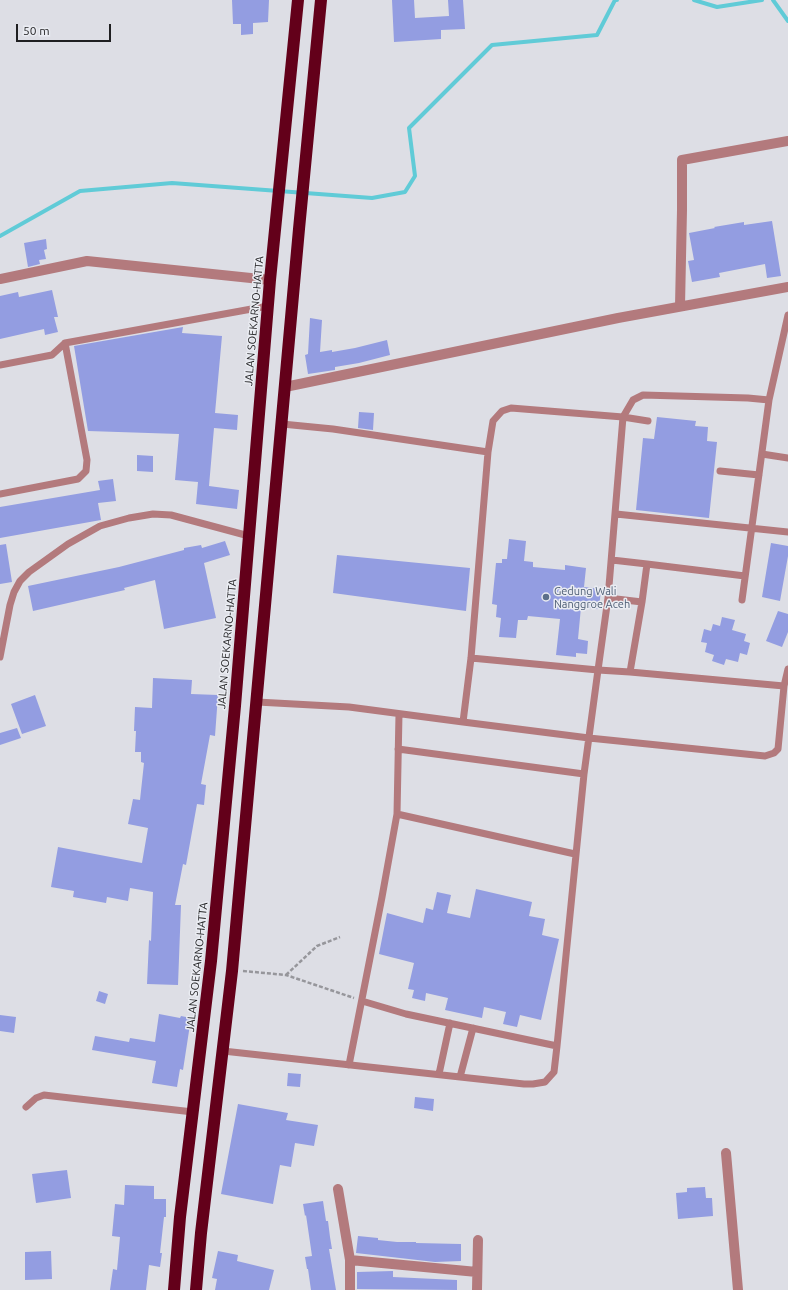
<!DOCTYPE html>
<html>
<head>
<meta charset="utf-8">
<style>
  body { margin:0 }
  #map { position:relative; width:788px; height:1290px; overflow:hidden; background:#dddee5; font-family:Ubuntu,sans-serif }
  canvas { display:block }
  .scale { position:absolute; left:16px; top:24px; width:95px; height:18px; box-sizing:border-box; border:2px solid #1f1f21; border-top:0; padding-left:5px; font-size:12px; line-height:14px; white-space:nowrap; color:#1f1f21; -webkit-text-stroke:3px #eaecf2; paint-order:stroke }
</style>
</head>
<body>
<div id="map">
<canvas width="788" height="1290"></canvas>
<div class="scale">50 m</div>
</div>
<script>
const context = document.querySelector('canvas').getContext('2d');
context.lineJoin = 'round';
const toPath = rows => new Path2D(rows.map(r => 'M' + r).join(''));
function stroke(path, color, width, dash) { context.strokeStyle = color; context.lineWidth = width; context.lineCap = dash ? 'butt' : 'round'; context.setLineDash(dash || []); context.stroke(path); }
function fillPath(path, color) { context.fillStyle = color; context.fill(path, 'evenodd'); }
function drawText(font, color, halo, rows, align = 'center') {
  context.font = font + ' Ubuntu,sans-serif'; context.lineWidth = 3; context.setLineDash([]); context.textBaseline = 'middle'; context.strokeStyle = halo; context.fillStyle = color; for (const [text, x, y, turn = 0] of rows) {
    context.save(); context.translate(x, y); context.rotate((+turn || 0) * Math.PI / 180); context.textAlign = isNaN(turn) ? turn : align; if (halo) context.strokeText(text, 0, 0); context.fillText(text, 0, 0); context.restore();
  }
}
const stream = toPath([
  [694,0,717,7,762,0],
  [773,0,788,21],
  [0,236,80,191,172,183,372,198,405,192,415,176,409,128,492,45,597,35,615,0,617,0]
]);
const building = toPath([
  [232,0,269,0,268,22,253,23,253,34,241,35,241,24,233,24],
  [392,0,414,0,415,18,449,16,448,0,463,0,465,29,441,30,441,39,394,42],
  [772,221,781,276,767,278,765,264,719,273,720,277,692,282,688,261,694,260,689,233,715,228,714,227,744,222,744,225],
  [46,239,47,249,44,250,46,259,39,260,40,264,28,267,24,243],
  [52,290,58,317,54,317,58,332,45,335,44,329,0,339,0,296,18,292,19,297],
  [310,318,322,320,320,352,332,350,332,352,355,348,387,340,390,355,359,363,335,367,335,370,308,374,305,355,308,354],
  [183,327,182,333,222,336,215,413,238,415,237,430,214,428,209,486,239,490,237,509,196,504,198,482,175,480,179,434,88,431,74,346],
  [359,412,374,413,373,430,358,428],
  [657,417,696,421,695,426,708,427,707,441,717,442,709,518,636,510,643,438,654,439],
  [137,455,153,456,153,472,137,471],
  [113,479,116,501,98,503,101,520,0,538,0,507,100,490,98,481],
  [509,539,526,541,524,561,533,562,533,567,565,570,565,565,586,568,584,587,601,589,599,609,581,607,578,639,588,641,587,654,576,653,576,657,556,655,560,619,528,616,527,620,518,620,516,638,499,637,501,618,496,617,497,605,492,604,496,563,502,563,502,559,507,559],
  [225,541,230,555,204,563,216,618,164,629,155,580,124,588,125,590,33,611,28,586,119,567,184,550,184,548,201,545,202,548],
  [771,543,788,546,788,556,780,601,762,597],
  [6,544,12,582,0,584,0,545],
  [337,555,470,568,466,611,333,593],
  [778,611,788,614,788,632,782,647,766,641],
  [722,617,735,620,732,630,746,634,744,641,750,643,747,655,740,653,738,662,726,659,724,665,712,661,714,655,705,652,707,643,701,642,704,629,711,631,713,624,720,626],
  [153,678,192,680,191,694,218,695,215,736,210,735,201,784,206,785,204,805,197,804,186,865,183,864,175,905,181,905,178,985,147,984,149,940,151,941,153,892,130,888,128,901,107,897,106,903,73,897,74,891,51,887,58,847,142,863,148,828,128,824,133,799,140,800,144,763,141,762,141,752,135,752,136,731,134,731,135,707,152,708],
  [35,695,46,726,22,734,11,704],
  [17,728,21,738,0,745,0,733],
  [476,889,532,902,529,916,545,919,542,935,559,939,541,1020,520,1015,517,1027,503,1024,506,1012,484,1007,482,1018,445,1010,448,998,426,993,425,1001,412,998,414,990,408,989,414,963,379,954,387,913,423,923,426,908,433,910,437,892,451,895,447,913,470,918],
  [99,991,108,994,105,1004,96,1001],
  [159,1014,180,1018,181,1016,191,1018,183,1070,180,1069,177,1087,152,1083,156,1061,92,1050,95,1036,129,1042,130,1038,155,1042],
  [0,1015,16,1017,14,1033,0,1031],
  [288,1073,301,1074,300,1087,287,1086],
  [415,1097,434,1099,433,1111,414,1108],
  [238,1104,288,1113,286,1120,318,1125,314,1146,295,1143,291,1167,280,1165,273,1204,221,1194],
  [67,1170,71,1198,36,1203,32,1174],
  [125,1185,154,1186,154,1199,166,1199,166,1217,164,1217,160,1253,162,1253,160,1267,149,1265,146,1290,110,1290,113,1269,117,1270,120,1237,112,1236,115,1204,124,1205],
  [705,1187,706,1198,712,1198,713,1216,678,1219,676,1193,687,1192,687,1188],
  [323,1201,326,1221,328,1221,330,1237,332,1249,329,1249,336,1290,311,1290,308,1269,307,1269,305,1257,312,1256,306,1215,305,1216,303,1204],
  [358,1236,378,1238,378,1240,397,1242,416,1242,416,1243,461,1244,461,1261,435,1262,356,1253],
  [51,1251,52,1279,25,1280,25,1252],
  [218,1251,238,1255,237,1261,274,1270,269,1290,215,1290,217,1279,212,1278],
  [393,1271,393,1277,457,1280,457,1290,357,1289,357,1272]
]);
const path = toPath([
  [243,971,286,975,354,998],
  [286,975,317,946,340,937]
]);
const lane = toPath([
  [0,365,52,355,65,343,268,306],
  [648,421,623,417,633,400,643,395,748,398,769,400],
  [282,424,333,429,488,452],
  [762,454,788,458],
  [720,471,759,475],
  [0,494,78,479,86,471,87,460,65,343],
  [616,514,788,532],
  [612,560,647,564,642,602,630,672],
  [647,564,745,576],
  [608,598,642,602],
  [742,600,769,400,788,315],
  [0,657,10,605,14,592,20,581,29,572,68,544,100,526,129,518,153,514,171,515,249,536],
  [257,702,349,707,463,722,471,658,488,452,493,421,502,411,511,408,623,417,608,598,598,670,471,658],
  [463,722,589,738,765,756,774,753,778,749,784,686,788,669],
  [398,749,584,774],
  [397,814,575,854],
  [362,1001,406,1014,557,1046],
  [223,1051,524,1084,533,1084,545,1082,554,1072,557,1046,584,774,598,670,630,672,784,686],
  [349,1065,382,897,397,814,399,714],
  [439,1074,450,1023],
  [460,1077,473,1028],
  [26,1107,36,1098,44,1095,193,1112]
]);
const street = toPath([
  [0,279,87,261,270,280],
  [680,306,682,210,682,160,788,141],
  [285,387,618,318,788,287],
  [726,1153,738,1290],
  [338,1189,350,1260,350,1290],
  [350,1260,477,1272],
  [477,1290,478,1240]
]);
const highway = toPath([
  [174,1290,180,1217,211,961,235,706,270,280,298,0],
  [196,1290,201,1233,232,971,299,229,321,0]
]);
const markers = [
  [546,597,4,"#5c6f8a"]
];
const streetNames = [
  ["JALAN SOEKARNO-HATTA",254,321,-85],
  ["JALAN SOEKARNO-HATTA",227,644,-85],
  ["JALAN SOEKARNO-HATTA",197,967,-84]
];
const serviceNames = [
  ["Gedung Wali",554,591],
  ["Nanggroe Aceh",554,604]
];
stroke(stream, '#60cbd7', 4);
fillPath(building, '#939de1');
stroke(path, '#96969b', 2.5, [4, 2]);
stroke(lane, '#b37a7d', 7);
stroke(street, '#b37a7d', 10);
stroke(highway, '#63001a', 12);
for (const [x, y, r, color] of markers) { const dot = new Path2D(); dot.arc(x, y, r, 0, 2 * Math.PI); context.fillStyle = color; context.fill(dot); stroke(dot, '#eaecf2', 1.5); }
drawText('11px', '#1f1f21', '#eaecf2', streetNames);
drawText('11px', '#4e5e75', '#eaecf2', serviceNames, 'left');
</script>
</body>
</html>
